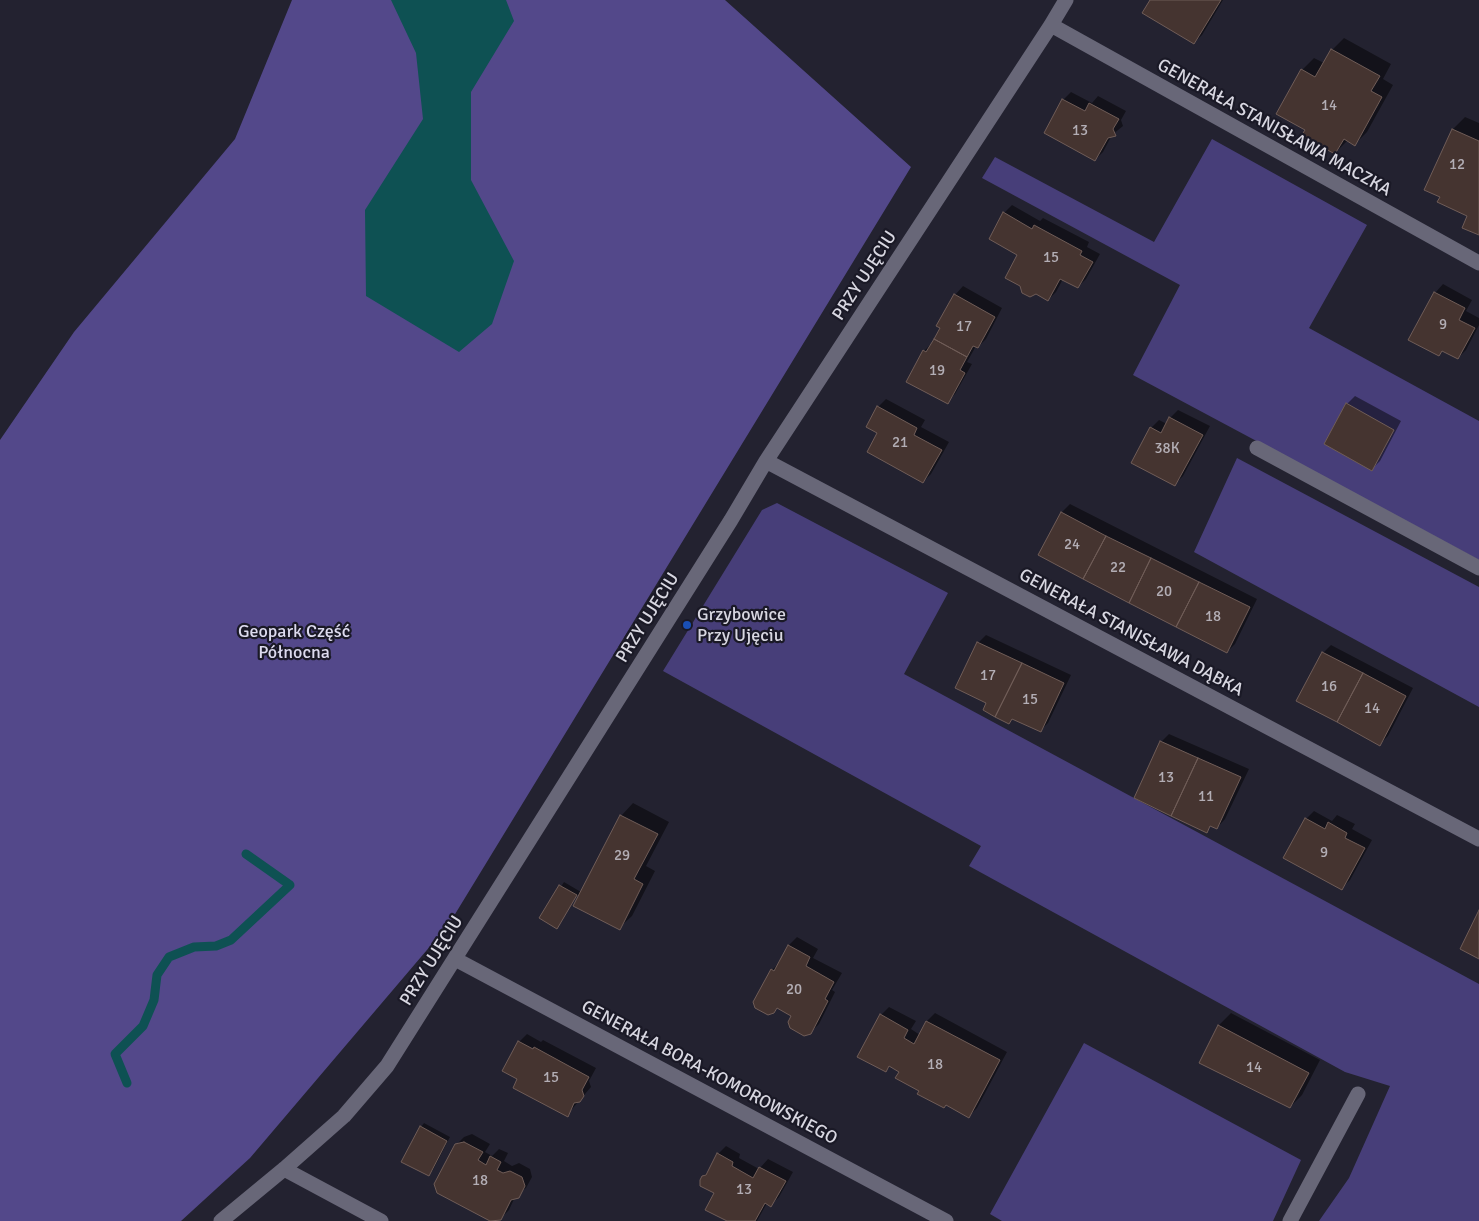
<!DOCTYPE html>
<html>
<head>
<meta charset="utf-8">
<style>
  body { margin:0 }
  canvas { display:block; background:#232230 }
</style>
</head>
<body>
<canvas width="1479" height="1221"></canvas>
<script>
const context = document.querySelector('canvas').getContext('2d');
context.lineJoin = 'round';
function fillPath(path, color) { context.fillStyle = color; context.fill(path, 'evenodd'); }
const toPath = rows => new Path2D(rows.map(r => 'M' + r).join(''));
function stroke(path, color, width, dash) { context.strokeStyle = color; context.lineWidth = width; context.lineCap = dash ? 'butt' : 'round'; context.setLineDash(dash || []); context.stroke(path); }
function drawText(font, color, halo, rows, align = 'center') {
  context.font = font + ' Signika,sans-serif'; context.lineWidth = 4.5; context.setLineDash([]); context.textBaseline = 'middle'; context.strokeStyle = halo; context.fillStyle = color; for (const [text, x, y, turn = 0] of rows) {
    context.save(); context.translate(x, y); context.rotate((+turn || 0) * Math.PI / 180); context.textAlign = isNaN(turn) ? turn : align; if (halo) context.strokeText(text, 0, 0); context.fillText(text, 0, 0); context.restore();
  }
}
const green = toPath([
  [1212,139,1367,225,1309,328,1479,421,1479,560,1133,375,1180,285,982,178,995,157,1154,242],
  [1237,458,1479,587,1479,707,1194,552],
  [777,503,948,593,904,674,1479,984,1479,1221,1319,1221,1349,1178,1390,1086,1345,1072,969,866,981,846,663,671,762,510],
  [1084,1043,1301,1160,1273,1221,1002,1221,990,1214]
]);
const forest = toPath([
  [292,0,725,0,911,167,449,924,250,1158,181,1221,0,1221,0,440,74,332,235,139]
]);
const water = toPath([
  [391,0,506,0,514,21,471,92,471,180,514,261,492,324,459,352,366,296,365,210,423,119,416,53]
]);
const shadow = toPath([
  [1151,0,1223,0,1202,35,1194,43],
  [1344,38,1391,64,1383,79,1393,85,1367,132,1355,144,1348,140,1335,153,1306,129,1302,70,1314,58,1324,63,1332,50],
  [1071,92,1092,103,1098,96,1126,111,1121,120,1123,126,1112,135,1103,152,1095,160,1063,100],
  [1465,117,1479,123,1479,234,1469,215,1441,196,1426,190,1453,129],
  [1012,205,1040,221,1043,218,1089,242,1087,247,1100,254,1086,279,1078,287,1063,279,1056,292,1048,300,1019,254,1004,213],
  [1443,284,1472,300,1466,311,1479,318,1479,325,1466,350,1458,358,1443,350,1438,355,1410,340,1435,293],
  [963,286,1002,308,986,339,978,347,976,346,967,362,972,364,955,394,947,402,924,351,932,343,941,327,955,295],
  [1355,396,1401,421,1380,461,1372,469,1347,404],
  [886,399,925,420,921,427,949,442,931,474,923,482,879,432,878,407],
  [1178,410,1210,426,1183,476,1175,484,1151,428,1159,420,1167,424,1170,418],
  [1070,504,1257,599,1235,644,1227,652,1040,555,1062,512],
  [986,635,1071,675,1048,723,1040,731,1013,718,1009,722,988,703,978,643],
  [1331,645,1413,688,1388,736,1380,744,1323,653],
  [1169,734,1249,769,1225,819,1217,828,1212,825,1206,831,1161,742],
  [633,803,669,822,646,866,655,871,632,916,619,928,577,895,557,927,541,917,564,882,581,892,621,816],
  [1314,811,1332,821,1337,815,1355,824,1352,829,1372,840,1350,880,1342,888,1306,819],
  [797,937,818,949,813,958,842,973,832,990,835,992,819,1024,810,1033,793,1015,778,1008,774,1012,772,970,780,962,789,945],
  [889,1007,916,1021,911,1029,920,1035,927,1021,935,1013,1007,1052,977,1108,969,1116,920,1090,900,1071,891,1065,886,1071,881,1015],
  [1231,1013,1320,1060,1302,1095,1290,1107,1201,1062,1219,1025],
  [527,1034,541,1042,543,1040,596,1068,589,1081,591,1087,567,1115,519,1079,519,1042],
  [424,1123,450,1137,433,1170,429,1174,421,1127],
  [472,1134,490,1144,485,1152,492,1156,499,1149,508,1153,504,1161,512,1166,519,1163,530,1169,532,1177,526,1188,515,1197,509,1210,500,1219,492,1221,438,1192,456,1145,464,1137],
  [726,1146,740,1154,739,1158,759,1169,768,1159,793,1172,779,1197,771,1205,767,1203,757,1221,730,1221,715,1193,703,1176,710,1170,718,1154]
]);
const stream = toPath([
  [127,1083,115,1054,143,1026,154,1000,157,975,169,957,194,947,216,946,231,940,290,885,246,854]
]);
const building = toPath([
  [1150,0,1221,0,1194,44,1142,13,1150,0],
  [1331,49,1380,76,1371,91,1382,97,1355,146,1344,139,1335,154,1301,136,1305,130,1276,114,1301,69,1315,77,1331,49],
  [1062,99,1085,111,1089,103,1119,119,1113,129,1116,136,1108,138,1095,161,1044,133,1062,99],
  [1452,129,1479,141,1479,235,1462,228,1467,216,1437,202,1440,197,1424,190,1452,129],
  [1003,212,1032,229,1034,225,1082,251,1080,255,1093,262,1078,288,1060,279,1048,301,1036,294,1030,297,1022,293,1020,286,1005,278,1017,255,989,239,1003,212],
  [1434,292,1465,308,1459,320,1475,328,1458,359,1442,351,1439,356,1408,340,1434,292],
  [954,294,995,317,978,348,973,346,967,357,934,339,940,328,936,326,954,294],
  [934,339,967,357,960,370,965,373,948,404,906,382,923,350,926,352,934,339],
  [1346,403,1394,430,1372,471,1324,444,1346,403],
  [877,406,917,428,914,435,942,450,923,483,867,452,877,433,866,427,877,406],
  [1169,417,1203,435,1175,486,1131,463,1150,427,1161,433,1169,417],
  [1061,512,1106,536,1083,579,1038,555,1061,512],
  [1106,536,1151,558,1129,603,1083,579,1106,536],
  [1151,558,1199,582,1176,627,1129,603,1151,558],
  [1199,582,1250,607,1227,653,1176,627,1199,582],
  [977,642,1022,663,995,717,983,710,986,703,955,688,977,642],
  [1322,652,1363,673,1337,722,1296,701,1322,652],
  [1022,663,1064,683,1041,732,1012,719,1009,724,995,717,1022,663],
  [1363,673,1406,696,1380,746,1337,722,1363,673],
  [1160,741,1198,758,1171,816,1134,798,1160,741],
  [1198,758,1241,777,1217,829,1210,826,1207,833,1171,816,1198,758],
  [620,815,658,834,634,879,643,884,620,930,573,906,620,815],
  [1305,818,1325,829,1328,822,1347,833,1345,838,1365,848,1342,890,1283,858,1305,818],
  [559,885,577,895,557,929,539,918,559,885],
  [1479,910,1479,959,1460,949,1479,910],
  [788,945,810,957,806,966,834,982,825,999,828,1001,811,1034,804,1036,790,1028,788,1022,791,1016,777,1008,774,1013,768,1015,755,1008,753,1002,771,969,774,971,788,945],
  [880,1014,908,1030,904,1038,914,1044,926,1021,1000,1060,969,1118,946,1105,944,1108,917,1094,919,1091,895,1078,899,1072,889,1066,886,1072,857,1057,880,1014],
  [1218,1025,1309,1073,1290,1108,1199,1063,1218,1025],
  [518,1041,533,1049,534,1047,589,1077,582,1090,584,1096,580,1102,574,1103,568,1117,513,1088,517,1079,502,1071,518,1041],
  [420,1126,447,1141,429,1176,401,1162,420,1126],
  [464,1142,483,1152,478,1160,486,1165,490,1156,501,1162,497,1170,503,1173,510,1171,522,1177,525,1186,519,1198,511,1200,501,1220,490,1221,437,1193,434,1184,455,1144,464,1142],
  [717,1153,733,1162,732,1166,753,1178,759,1167,786,1181,771,1207,765,1203,755,1221,727,1221,705,1210,714,1193,700,1186,700,1180,702,1176,706,1175,717,1153]
]);
const lane = toPath([
  [1257,448,1479,568],
  [1290,1221,1358,1094]
]);
const street = toPath([
  [1051,25,1479,263],
  [766,461,1479,839],
  [455,959,946,1221],
  [284,1169,381,1221],
  [221,1221,284,1169,344,1116,387,1066,731,520,766,461,1051,25,1066,0]
]);
const markers = [
  [687,625,5,"#1a4fb4"]
];
const numberNames = [
  ["14",1329,106],
  ["13",1080,131],
  ["12",1457,165],
  ["15",1051,258],
  ["9",1443,325],
  ["17",964,327],
  ["19",937,371],
  ["21",900,443],
  ["38K",1167,449],
  ["24",1072,545],
  ["22",1118,568],
  ["20",1164,592],
  ["18",1213,617],
  ["17",988,676],
  ["16",1329,687],
  ["15",1030,700],
  ["14",1372,709],
  ["13",1166,778],
  ["11",1206,797],
  ["9",1324,853],
  ["29",622,856],
  ["20",794,990],
  ["18",935,1065],
  ["14",1254,1068],
  ["15",551,1078],
  ["18",480,1181],
  ["13",744,1190]
];
const streetNames = [
  ["GENERAŁA STANISŁAWA MACZKA",1274,128,29],
  ["PRZY UJĘCIU",865,276,-57],
  ["PRZY UJĘCIU",648,618,-58],
  ["GENERAŁA STANISŁAWA DĄBKA",1131,633,28],
  ["PRZY UJĘCIU",432,961,-58],
  ["GENERAŁA BORA-KOMOROWSKIEGO",709,1073,28]
];
const poiNames = [
  ["Grzybowice",697,615],
  ["Przy Ujęciu",697,636]
];
const parkNames = [
  ["Geopark Część",294,632],
  ["Północna",294,653]
];
fillPath(green, '#473e79');
fillPath(forest, '#53488a');
fillPath(water, '#0e5153');
fillPath(shadow, '#0007');
stroke(stream, '#0e5153', 9);
fillPath(building, '#453430');
stroke(building, '#6f5c57', 1);
stroke(lane, '#686778', 15);
stroke(street, '#686778', 15);
for (const [x, y, r, color] of markers) { const dot = new Path2D(); dot.arc(x, y, r, 0, 2 * Math.PI); context.fillStyle = color; context.fill(dot); stroke(dot, '#1a1926', 2); }
drawText('15px', '#b3aeb5', null, numberNames);
drawText('18px', '#d8d7e1', '#1a1926', streetNames);
drawText('18px', '#d8d7e1', '#1a1926', poiNames, 'left');
drawText('18px', '#dddbef', '#1a1926', parkNames);
</script>
</body>
</html>
